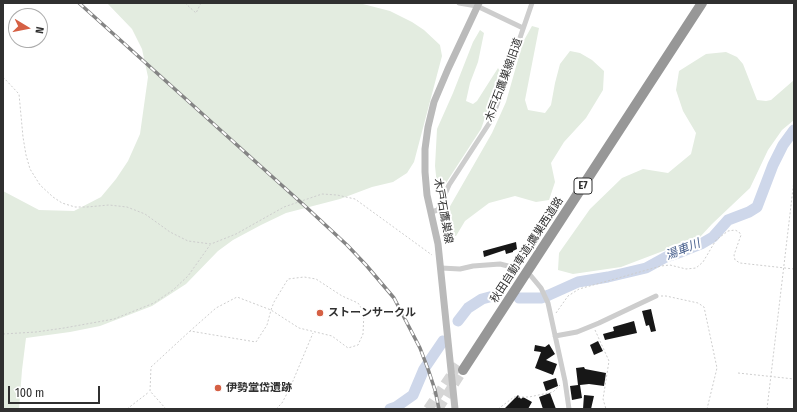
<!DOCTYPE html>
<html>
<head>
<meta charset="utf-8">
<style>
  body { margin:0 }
  #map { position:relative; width:797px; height:412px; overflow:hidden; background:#fff; font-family:"Fira Sans Condensed",sans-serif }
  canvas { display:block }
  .frame { position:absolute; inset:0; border:4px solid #303030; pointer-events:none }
  .north { position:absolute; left:8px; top:8px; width:40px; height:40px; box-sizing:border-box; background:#fff; border:1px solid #acacac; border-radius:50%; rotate:100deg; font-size:11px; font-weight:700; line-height:16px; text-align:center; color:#303030 }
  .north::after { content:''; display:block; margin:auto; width:14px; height:18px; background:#d56044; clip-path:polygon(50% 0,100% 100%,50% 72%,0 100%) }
  .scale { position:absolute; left:8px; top:386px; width:92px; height:18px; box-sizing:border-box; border:2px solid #303030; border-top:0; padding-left:5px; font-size:12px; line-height:14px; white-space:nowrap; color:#303030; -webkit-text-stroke:3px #fff; paint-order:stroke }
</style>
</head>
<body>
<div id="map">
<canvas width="797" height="412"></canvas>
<div class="frame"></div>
<div class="north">N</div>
<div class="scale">100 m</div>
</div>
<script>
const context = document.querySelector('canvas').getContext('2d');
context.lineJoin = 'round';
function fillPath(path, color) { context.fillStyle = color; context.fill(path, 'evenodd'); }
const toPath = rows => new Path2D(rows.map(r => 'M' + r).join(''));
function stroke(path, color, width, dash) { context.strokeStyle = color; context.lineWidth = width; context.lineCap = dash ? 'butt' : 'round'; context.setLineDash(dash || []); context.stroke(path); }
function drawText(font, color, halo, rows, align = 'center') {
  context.font = font + ' "Fira Sans Condensed","Noto Sans JP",sans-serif'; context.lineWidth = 4; context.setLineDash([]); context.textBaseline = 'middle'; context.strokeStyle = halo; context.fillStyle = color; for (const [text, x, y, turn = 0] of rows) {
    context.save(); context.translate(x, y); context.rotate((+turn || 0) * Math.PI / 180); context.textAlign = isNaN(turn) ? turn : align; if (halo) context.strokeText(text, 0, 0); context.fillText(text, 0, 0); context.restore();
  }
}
const green = toPath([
  [107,3,359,3,390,11,412,22,424,30,440,45,442,56,414,162,407,173,393,182,372,187,340,199,286,213,261,225,233,240,218,251,186,284,152,306,100,326,70,332,26,338,22,370,19,409,3,409,3,191,39,210,74,211,101,197,116,179,128,161,140,134,148,77,142,49,132,29],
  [532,26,539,28,525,100,528,110,545,113,551,105,555,83,560,64,570,51,580,53,592,60,604,71,603,90,586,118,564,142,551,163,555,182,549,200,536,202,515,196,489,203,465,221,456,236,447,234,446,224,449,208,492,133,506,102,523,42],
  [480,30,484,33,478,62,470,83,466,101,473,104,477,101,498,68,501,73,481,129,444,186,437,185,435,166,437,129,453,93,473,42],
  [726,52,737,57,743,64,757,100,766,101,771,100,794,80,794,120,782,130,768,150,750,188,712,224,700,237,621,267,573,274,558,270,559,253,590,209,622,178,643,169,668,173,691,154,696,133,683,111,676,90,679,71,706,54]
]);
const river = toPath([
  [519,298,541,298,549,295,578,282,608,277,646,268,666,257,681,252,701,244,713,237,728,220,749,212,757,207,773,165,783,145,794,130],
  [458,321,468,308,482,299,497,295],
  [390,409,396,407,413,395,424,369,443,341]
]);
const building = toPath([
  [516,242,517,249,513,251,513,252,506,254,505,250,484,257,483,251],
  [651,309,656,331,651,332,649,325,646,326,642,311],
  [634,321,637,333,605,340,603,334,614,331,613,327],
  [598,341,603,351,594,355,590,345],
  [549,344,555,354,546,360,557,364,553,375,535,368,541,352,534,351,535,345,545,347],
  [584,367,585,369,606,373,604,386,589,384,580,385,582,398,572,400,570,386,578,385,576,368],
  [556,378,558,386,546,391,543,382],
  [550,393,556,409,543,409,539,397],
  [518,395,521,399,523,397,532,402,528,409,504,409],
  [584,395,594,396,591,409,583,409]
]);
const highwayTunnel = toPath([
  [428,409,458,365],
  [438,409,463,370]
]);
const path = toPath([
  [185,3,196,13,201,3],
  [3,77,19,94,23,137,26,155,30,169,40,185,53,197,62,203,75,207,87,207,109,205,127,207,145,214,170,232,188,241,211,244,236,234,284,207,322,194,337,195,355,199,432,255],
  [661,296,666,296,698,303,704,307,717,368,707,409],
  [556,313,568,296,579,289,661,266,670,265,686,269,696,268,703,262,716,240,728,231,735,230,739,232,741,235,734,255,735,260,740,263,794,269],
  [595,330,609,361,603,399,606,409],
  [3,334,36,332,64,328,114,319,154,303,173,290,188,276,210,245],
  [738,373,794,379],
  [127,409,149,392],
  [166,409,150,391,151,367,190,331,256,342,267,325,271,310,274,302,288,279,304,277,316,279,342,296,358,303,364,312,363,334,358,345,348,348,332,336,299,328,271,310,237,297,216,308,190,331],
  [276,409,282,403,290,388,313,333],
  [498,409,514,397,529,397,553,392,560,385],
  [767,409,794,180]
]);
const street = toPath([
  [459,3,477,6,523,28],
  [431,212,438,210,449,185,492,119,532,3],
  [441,268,460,269,473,266,500,264,516,268],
  [531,276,541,288,548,303,565,381,569,409],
  [555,336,577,332,599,323,656,296]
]);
const secondary = toPath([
  [455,409,438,244,427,195,425,172,425,149,428,127,434,102,448,69,479,3]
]);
const highway = toPath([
  [463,370,702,3]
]);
const rail = toPath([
  [79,3,306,207,347,245,366,265,394,298,420,348,428,369,435,390,439,409]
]);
const markers = [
  [320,313,4,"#d56044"],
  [218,388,4,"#d56044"]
];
const shields = [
  [583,186,18]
];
const shieldNames = [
  ["E7",583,186]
];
const streetNames = [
  ["木戸石鷹巣線旧道",504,80,-70],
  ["木戸石鷹巣線",443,211,80],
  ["秋田自動車道;鷹巣西道路",527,250,-57]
];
const poiNames = [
  ["ストーンサークル",328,313],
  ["伊勢堂岱遺跡",226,388]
];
const waterNames = [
  ["湯車川",683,250,-22]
];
fillPath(green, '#e3ece0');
stroke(river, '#ced7ea', 11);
fillPath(building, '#171717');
stroke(highwayTunnel, '#d6d6d6', 10, [10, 5]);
stroke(path, '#cdcdcd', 1, [2, 2]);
stroke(street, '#cdcdcd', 5);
stroke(secondary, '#bababa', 7);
stroke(highway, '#979797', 10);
stroke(rail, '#858585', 3.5);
stroke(rail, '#fff', 2, [6]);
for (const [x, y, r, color] of markers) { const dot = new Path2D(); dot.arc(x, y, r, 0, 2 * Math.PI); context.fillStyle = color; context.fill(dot); stroke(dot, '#fff', 1.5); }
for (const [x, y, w] of shields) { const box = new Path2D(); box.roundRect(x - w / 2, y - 8, w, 16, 3); context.fillStyle = '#fff'; context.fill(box); stroke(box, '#303030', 1); }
drawText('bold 10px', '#303030', null, shieldNames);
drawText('11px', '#303030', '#fff', streetNames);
drawText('bold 11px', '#303030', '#fff', poiNames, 'left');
drawText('italic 12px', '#455d8b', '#fff', waterNames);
</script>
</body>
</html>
